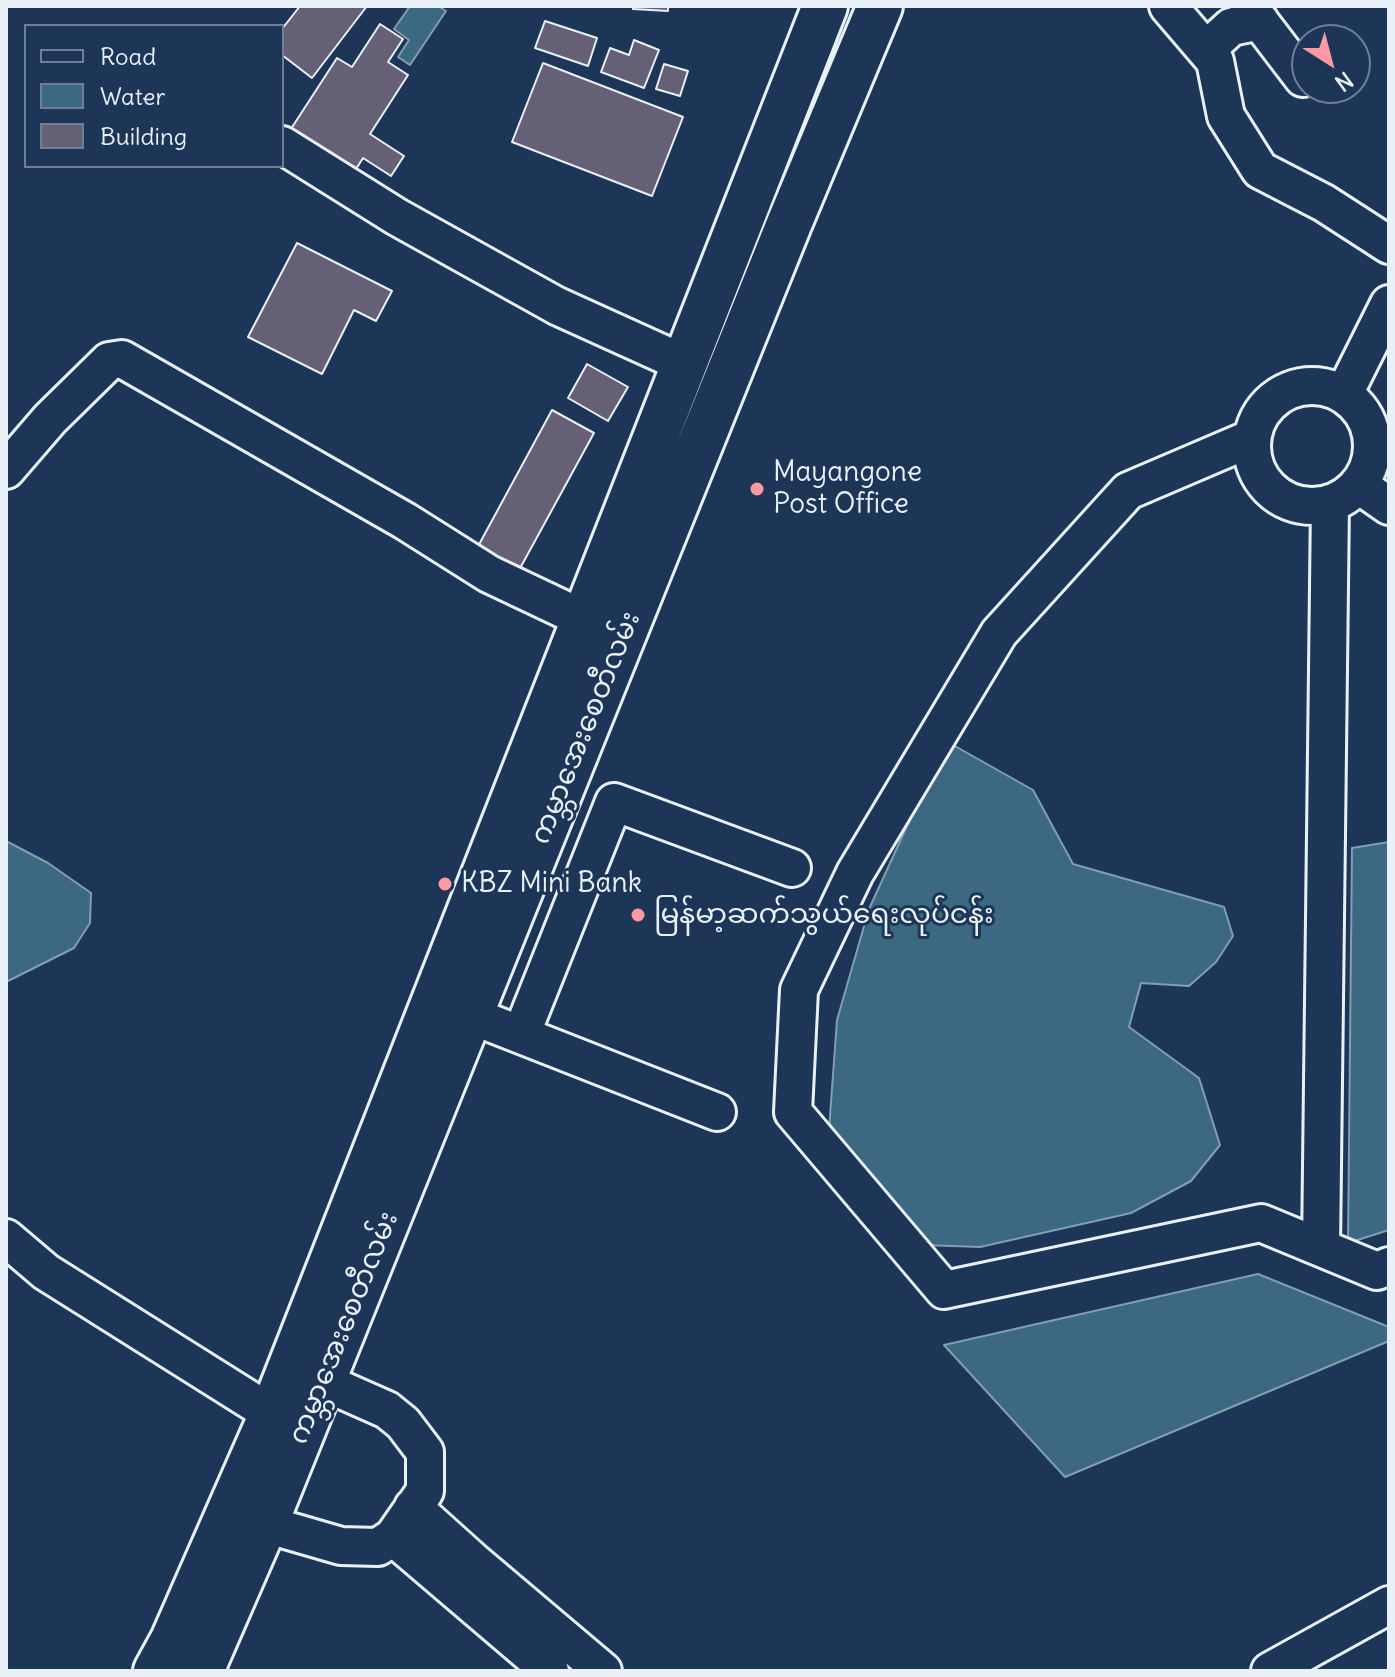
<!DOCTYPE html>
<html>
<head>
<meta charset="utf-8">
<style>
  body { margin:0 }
  #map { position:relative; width:1395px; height:1677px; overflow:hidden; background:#1d3557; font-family:Delius,sans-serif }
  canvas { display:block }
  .frame { position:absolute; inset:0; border:8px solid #e8f1f8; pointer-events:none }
  .legend { position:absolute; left:24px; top:24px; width:260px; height:144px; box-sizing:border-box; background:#1d3557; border:2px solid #6e8097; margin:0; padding:10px 14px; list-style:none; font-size:24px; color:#e8f1f8 }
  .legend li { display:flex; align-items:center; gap:16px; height:40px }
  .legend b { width:40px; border:2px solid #6e8097 }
  .north { position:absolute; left:1291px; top:24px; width:80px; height:80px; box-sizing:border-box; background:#1d3557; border:2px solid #6e8097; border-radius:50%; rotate:144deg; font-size:22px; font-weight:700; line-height:32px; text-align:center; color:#e8f1f8 }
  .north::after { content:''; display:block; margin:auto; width:28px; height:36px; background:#ff9aa2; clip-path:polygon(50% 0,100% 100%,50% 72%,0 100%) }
</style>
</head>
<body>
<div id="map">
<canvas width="1395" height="1677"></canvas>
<div class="frame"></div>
<ul class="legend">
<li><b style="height:10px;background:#1d3557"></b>Road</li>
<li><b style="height:22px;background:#3d6882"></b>Water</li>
<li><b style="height:22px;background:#656075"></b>Building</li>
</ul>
<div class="north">N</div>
</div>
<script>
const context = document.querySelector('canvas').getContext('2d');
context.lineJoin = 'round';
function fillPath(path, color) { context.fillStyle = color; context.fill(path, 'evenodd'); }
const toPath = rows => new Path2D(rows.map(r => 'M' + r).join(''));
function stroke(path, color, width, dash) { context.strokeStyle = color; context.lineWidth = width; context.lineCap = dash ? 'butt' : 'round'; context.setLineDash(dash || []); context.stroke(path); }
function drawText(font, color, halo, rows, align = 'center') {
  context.font = font + ' Delius,"Noto Sans Myanmar",sans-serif'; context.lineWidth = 6; context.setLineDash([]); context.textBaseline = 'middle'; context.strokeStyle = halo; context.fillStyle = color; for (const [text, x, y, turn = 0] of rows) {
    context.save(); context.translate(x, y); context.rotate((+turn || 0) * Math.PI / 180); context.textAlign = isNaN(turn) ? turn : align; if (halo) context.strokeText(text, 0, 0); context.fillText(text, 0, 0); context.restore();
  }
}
const water = toPath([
  [410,6,438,6,446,11,410,65,398,57,409,40,394,29,410,6],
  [946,741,1033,790,1073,864,1224,907,1233,936,1216,962,1189,986,1141,983,1129,1027,1199,1078,1220,1145,1191,1181,1131,1213,980,1247,923,1245,829,1130,837,1020,869,909,946,741],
  [6,841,48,863,91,893,90,923,74,948,6,982,6,841],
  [1389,842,1389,1230,1348,1243,1352,848,1389,842],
  [1258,1274,1389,1327,1389,1341,1065,1477,944,1345,1258,1274]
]);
const building = toPath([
  [300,6,367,6,312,78,282,55,282,29,300,6],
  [633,6,668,6,668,11,633,9,633,6],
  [545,21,597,38,588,66,535,48,545,21],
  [380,24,403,39,388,62,408,75,370,134,404,156,391,176,363,158,351,177,287,135,337,58,352,67,380,24],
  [634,40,659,50,644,88,601,72,610,48,629,55,634,40],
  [543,63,683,117,652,196,512,142,543,63],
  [664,64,688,71,680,96,656,89,664,64],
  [297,243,392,291,376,321,354,310,322,374,248,337,297,243],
  [587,364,628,387,608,421,568,398,587,364],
  [552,410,594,433,518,572,476,550,552,410]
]);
const minor = toPath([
  [1168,6,1215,61,1226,116,1260,170,1324,203,1389,245],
  [1248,6,1303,78],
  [1206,50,1231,27,1260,21],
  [282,145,397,217,557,306,685,364],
  '1252 446a60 60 0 1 1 120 0a60 60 0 1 1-120 0Z',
  [1344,394,1389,304],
  [1252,438,1128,491,999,633,855,873,799,990,793,1112,944,1290,1261,1223,1377,1271,1389,1266],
  [6,470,50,419,109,361,122,359,405,521,489,574,586,620],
  [1359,485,1389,506],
  [470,1015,717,1112],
  [521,1035,614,802,792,868],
  [6,1238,46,1272,272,1414],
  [1321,1248,1330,503],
  [413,1507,473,1561,603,1671],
  [265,1524,341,1546,378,1547,393,1537,425,1491,425,1452,403,1423,387,1410,299,1371],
  [393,1537,550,1671],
  [1270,1671,1389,1605]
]);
const major = toPath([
  [156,1671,173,1640,272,1414,825,6],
  [201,1671,265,1524,789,224,880,6]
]);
const markers = [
  [757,489,8,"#ff9aa2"],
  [445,884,8,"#ff9aa2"],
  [638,915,8,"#ff9aa2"]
];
const poiNames = [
  ["Mayangone",773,473],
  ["Post Office",773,505],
  ["KBZ Mini Bank",461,884],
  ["မြန်မာ့ဆက်သွယ်ရေးလုပ်ငန်း",654,915]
];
const streetNames = [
  ["ကမ္ဘာအေးစေတီလမ်း",586,728,-68],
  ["ကမ္ဘာအေးစေတီလမ်း",344,1328,-68]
];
fillPath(water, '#3d6882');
stroke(water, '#819fb1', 2);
fillPath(building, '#656075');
stroke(building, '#e8f1f8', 2);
stroke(minor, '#e8f1f8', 42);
stroke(major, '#e8f1f8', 50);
stroke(minor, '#1d3557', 36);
stroke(major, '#1d3557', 44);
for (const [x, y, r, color] of markers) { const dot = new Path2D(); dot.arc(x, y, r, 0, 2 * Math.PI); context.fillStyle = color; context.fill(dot); stroke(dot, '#1d3557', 3); }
drawText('28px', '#e8f1f8', '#1d3557', poiNames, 'left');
drawText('28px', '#e8f1f8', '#1d3557', streetNames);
</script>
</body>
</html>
